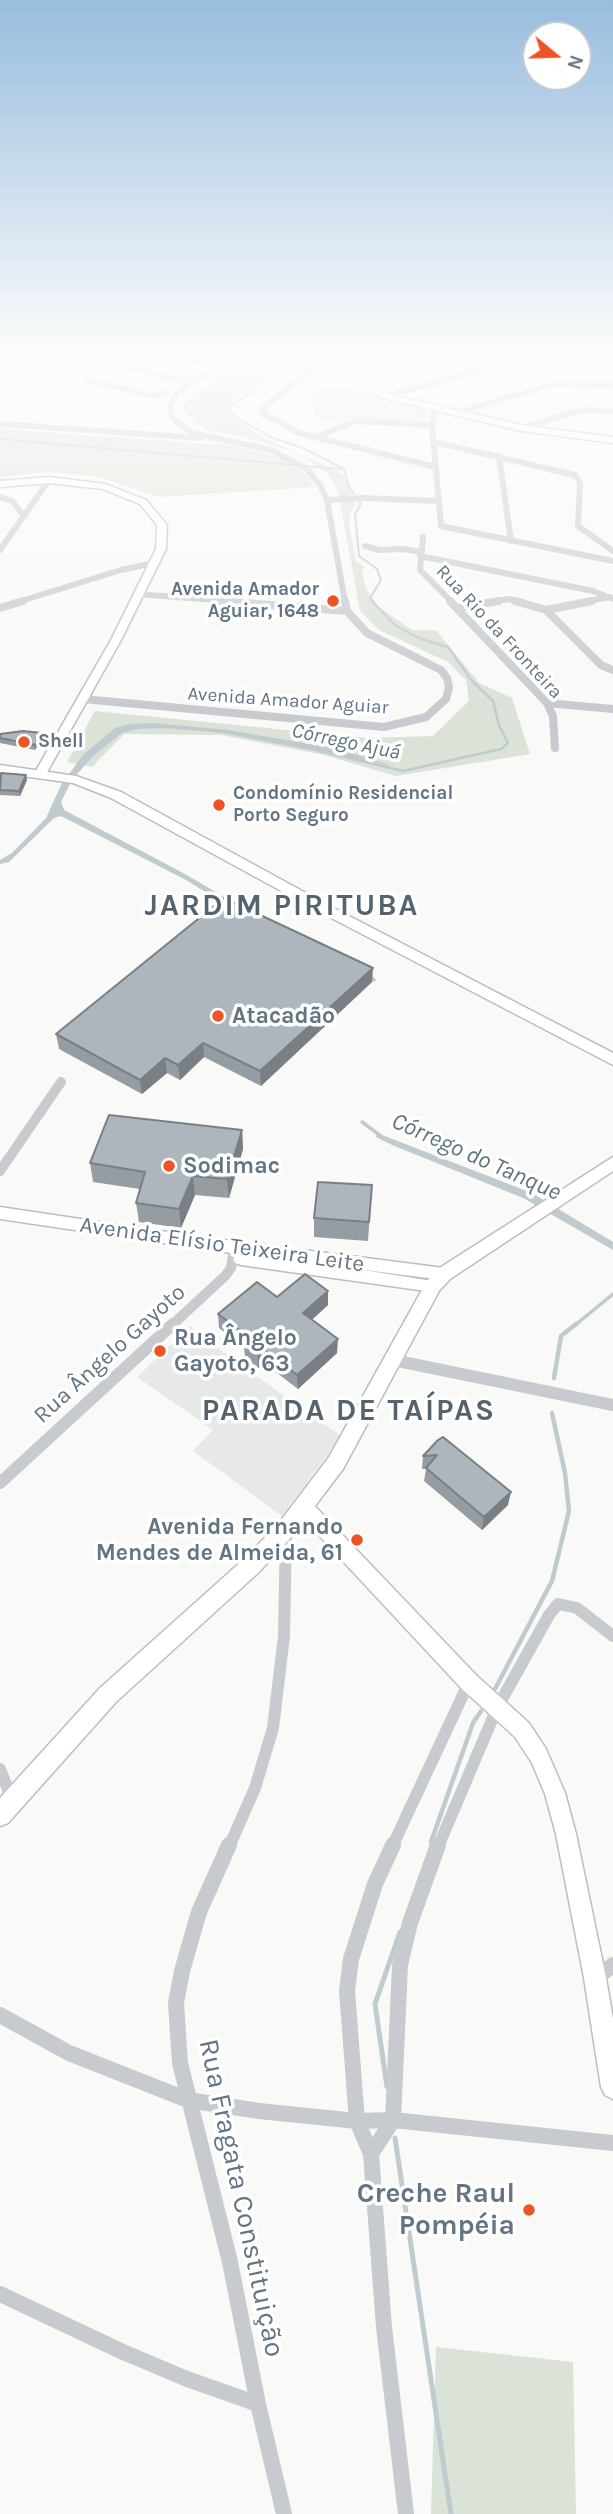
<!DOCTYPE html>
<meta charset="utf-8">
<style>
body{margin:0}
#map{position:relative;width:613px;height:2514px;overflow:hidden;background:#f9f9f7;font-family:Karla,sans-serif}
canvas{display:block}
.north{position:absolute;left:522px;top:21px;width:70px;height:70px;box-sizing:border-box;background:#fff;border:2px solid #c1c8ce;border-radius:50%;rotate:109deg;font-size:19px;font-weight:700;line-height:28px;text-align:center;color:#637584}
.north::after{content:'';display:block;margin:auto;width:24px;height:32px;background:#ed5323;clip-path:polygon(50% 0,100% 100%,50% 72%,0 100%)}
</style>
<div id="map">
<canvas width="613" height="2514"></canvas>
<div class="north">N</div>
</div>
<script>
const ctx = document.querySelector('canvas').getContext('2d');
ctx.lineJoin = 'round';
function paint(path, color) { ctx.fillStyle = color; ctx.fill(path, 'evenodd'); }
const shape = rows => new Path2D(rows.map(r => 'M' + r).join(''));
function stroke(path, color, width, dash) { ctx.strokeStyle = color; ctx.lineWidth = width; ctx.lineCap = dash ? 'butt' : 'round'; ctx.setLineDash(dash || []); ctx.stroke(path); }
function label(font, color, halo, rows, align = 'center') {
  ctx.font = font + ' Karla,sans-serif'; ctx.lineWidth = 7; ctx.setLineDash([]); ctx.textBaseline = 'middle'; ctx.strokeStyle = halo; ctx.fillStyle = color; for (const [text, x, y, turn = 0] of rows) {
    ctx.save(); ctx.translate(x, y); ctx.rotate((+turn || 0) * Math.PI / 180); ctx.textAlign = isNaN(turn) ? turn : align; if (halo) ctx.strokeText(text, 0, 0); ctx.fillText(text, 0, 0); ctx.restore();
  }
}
paint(shape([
 [305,384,366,388,381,398,426,408,428,417,419,421,352,418,335,424,316,419,314,400,302,392],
 [190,1326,238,1363,341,1436,282,1516,193,1451,213,1430,137,1377]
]), '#e7e8e8');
paint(shape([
 [252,354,287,354,274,367,266,382,232,400,225,410,257,434,344,475,355,505,350,513,349,525,356,561,364,567,362,571,365,585,373,603,412,630,436,630,479,683,512,698,530,754,396,776,324,755,222,735,124,734,92,767,67,762,95,711,367,738,433,736,469,701,466,680,448,662,379,630,360,611,339,496,335,485,327,473,299,454,242,436,208,431,188,417,184,405,188,399],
 [0,429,236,446,280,458,307,475,314,487,159,497,95,476,48,472,0,477],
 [436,2347,573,2362,576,2514,431,2514]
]), '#dbe2d8');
paint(shape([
 [152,723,228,730,339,749,392,766,222,733,165,728,136,729,122,733,93,756,72,780,61,802,64,810,185,874,248,911,366,968,377,981,369,982,230,907,186,880,61,816,54,818,9,862,0,864,0,860,12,853,46,818,61,785,83,755,115,728,130,724],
 [377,1133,532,1193,613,1242,613,1250,523,1198,392,1145,376,1137]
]), '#c0cbcf');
stroke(shape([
 [295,354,285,361,271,382,234,403,229,410,238,419,273,438,305,449,344,469,349,487,361,504,355,514,359,556,377,569,381,580,370,598,374,602],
 [0,439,294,465],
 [305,466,340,469]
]), '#c0cbcf', 2);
stroke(shape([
 [319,751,403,771,501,749,508,743,499,725,493,701,472,681,448,647,421,639,396,626,372,601]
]), '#c0cbcf', 2.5);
stroke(shape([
 [362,1122,381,1136],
 [574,1326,613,1294]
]), '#c0cbcf', 3.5);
stroke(shape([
 [554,1378,561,1336,576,1324],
 [495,1689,552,1581,569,1511,565,1473,552,1413],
 [431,1842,473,1723,481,1711]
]), '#c0cbcf', 4.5);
stroke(shape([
 [387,2087,375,2004,400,1932],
 [395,2138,451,2514]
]), '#c0cbcf', 5);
const secondary = shape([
 [390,354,398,354,375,384,389,394,521,425,613,437,613,443,521,431,383,398,369,390,367,384,390,354],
 [49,477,105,484,146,500,167,525,166,549,121,640,46,774,40,777,34,774,111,640,156,549,157,525,140,504,103,489,49,483,0,487,0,481,49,477],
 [0,1207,201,1237,444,1268,450,1270,452,1274,450,1278,444,1280,357,1269,439,1282,441,1286,439,1290,433,1292,241,1265,235,1263,233,1259,238,1254,0,1219,0,1207],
 [304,1499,310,1501,476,1675,529,1723,546,1749,565,1793,576,1834,606,1978,613,2019,613,2099,605,2095,601,2087,584,1978,556,1834,545,1794,532,1763,515,1737,462,1689,298,1513,295,1507,298,1501,304,1499]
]);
const primary = shape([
 [0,765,76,776,121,792,326,904,613,1053,613,1065,316,910,111,798,73,783,0,773,0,765],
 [613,1157,613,1171,450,1279,439,1291,343,1469,293,1535,258,1573,116,1702,8,1823,0,1826,0,1798,100,1688,244,1559,279,1523,329,1457,427,1281,438,1269,613,1157]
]);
stroke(secondary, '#b9bfc3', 3);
stroke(primary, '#babec2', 3);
stroke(shape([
 [155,354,197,363,223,363],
 [236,354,177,393,170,405,172,418,192,433,271,450,307,469,320,485,327,500,345,602],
 [348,354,322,363,265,406,262,413,299,433,435,467],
 [391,358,407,354],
 [115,365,181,380,191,376],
 [85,380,156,396,167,391],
 [386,396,532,356,613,363],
 [435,408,432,425,441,526,613,561],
 [456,413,553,384,613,386],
 [0,424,200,438],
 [521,428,582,410,613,411],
 [318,436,356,421,432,425],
 [434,442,575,475,580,483,578,526,613,551],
 [499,456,511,541],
 [0,497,12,501,24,516],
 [327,500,363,498,437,501],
 [423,537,420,570,452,602],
 [365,546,380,550,403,549,421,552],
 [0,550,49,480],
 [420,556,593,591,613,599],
 [137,594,241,602],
 [18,602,121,570,154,563],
 [489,602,508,599,523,602],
 [583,602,610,597]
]), '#c7cbcf', 6);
stroke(shape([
 [219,601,347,611],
 [450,601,547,703,553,716,555,748],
 [515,601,546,610,601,665,613,670],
 [0,608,23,601],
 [458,608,499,601],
 [546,610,592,601],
 [83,699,384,727,426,717,446,699,449,687,447,678,441,670,367,633,347,611,345,601],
 [547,703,613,709]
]), '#c7cbcf', 8);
stroke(shape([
 [0,1171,61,1082],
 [171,1326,225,1276,231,1268,234,1248]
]), '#c7cbcf', 10);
stroke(shape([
 [393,1360,613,1405],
 [0,1483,173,1324],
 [0,1769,12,1800],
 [229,1847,255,1788,273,1728,284,1636,286,1529],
 [392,1847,469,1682],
 [438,1847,497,1708,549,1615,558,1604,577,1608,613,1636]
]), '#c7cbcf', 12);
stroke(shape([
 [229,1845,199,1912,182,1971,176,2003,180,2063,230,2262,258,2404,284,2514],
 [393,1845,375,1884,351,1959,347,1991,357,2121,371,2154,384,2327,406,2514],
 [596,1978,613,1965],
 [0,2015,69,2053,188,2100,259,2111,357,2121,393,2120,613,2143],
 [371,2154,393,2120,400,1965,410,1923,438,1845],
 [0,2294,123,2352,187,2379,258,2404]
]), '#c7cbcf', 16);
paint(secondary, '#fff');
paint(primary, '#fff');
paint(shape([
 [42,733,42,737,35,750,0,743,0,734],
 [0,775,27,780,20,796,0,795],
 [372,982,261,1086,204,1057,180,1080,167,1073,142,1094,59,1049,56,1034],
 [242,1130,243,1149,229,1198,195,1195,181,1228,139,1222,136,1203,140,1189,93,1182,90,1163],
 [372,1185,368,1241,314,1237,314,1218],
 [328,1291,328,1305,312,1320,337,1353,298,1389,264,1363,258,1368,245,1357,244,1347,219,1328,218,1314,277,1297],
 [438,1440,508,1505,482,1530,424,1481,426,1469,422,1469,423,1456]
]), '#959da2');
paint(shape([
 [42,733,42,737,35,750,35,745],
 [26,775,27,780,20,796,19,791],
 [373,968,372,982,261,1086,260,1071],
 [203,1043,204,1057,180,1080,178,1065],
 [165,1058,167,1073,142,1094,140,1080],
 [242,1130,243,1149,229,1198,227,1179],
 [193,1176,195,1195,181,1228,179,1209],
 [328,1291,328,1305,303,1327,303,1313],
 [338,1339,337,1353,298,1389,297,1375],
 [263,1349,264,1363,258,1368,258,1354],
 [511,1492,508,1505,482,1530,484,1517]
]), '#797f84');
const building = shape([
 [23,731,42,733,35,745,0,738,0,734,23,731],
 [1,773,26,775,19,791,0,790,1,773],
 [224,898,373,968,260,1071,203,1043,178,1065,165,1058,140,1080,56,1034,224,898],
 [109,1115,242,1130,227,1179,193,1176,179,1209,136,1203,145,1172,90,1163,109,1115],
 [318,1182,372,1185,369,1222,314,1218,318,1182],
 [305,1274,328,1291,303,1313,338,1339,297,1375,263,1349,258,1354,244,1344,250,1338,218,1314,257,1282,277,1297,305,1274],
 [443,1437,511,1492,484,1517,426,1468,437,1455,423,1456,438,1440,443,1437]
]);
paint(building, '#adb6bc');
stroke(building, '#797f84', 2);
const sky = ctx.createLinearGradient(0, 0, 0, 706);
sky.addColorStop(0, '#98bdde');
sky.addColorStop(0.5, '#fcfcfb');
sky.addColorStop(1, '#fcfcfb00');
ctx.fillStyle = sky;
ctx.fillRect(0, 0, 613, 706);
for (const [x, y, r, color] of [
 [333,601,7,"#ed5323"],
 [24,742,7,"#ed5323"],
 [219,805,7,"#ed5323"],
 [218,1016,7,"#ed5323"],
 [169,1166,7,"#ed5323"],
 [160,1351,7,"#ed5323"],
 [357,1540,7,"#ed5323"],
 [529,2210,7,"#ed5323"]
]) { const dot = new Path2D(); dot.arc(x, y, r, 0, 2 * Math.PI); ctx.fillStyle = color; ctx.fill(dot); stroke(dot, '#fff', 2.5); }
label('bold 19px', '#637584', '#fff', [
 ["Avenida Amador",319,590,"right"],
 ["Aguiar, 1648",319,612,"right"],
 ["Shell",38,742],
 ["Condomínio Residencial",233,794],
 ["Porto Seguro",233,816]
], 'left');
label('19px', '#637584', '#fff', [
 ["Rua Rio da Fronteira",499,632,47],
 ["Avenida Amador Aguiar",288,701,4]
]);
label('italic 21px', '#5e757d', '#fff', [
 ["Córrego Ajuá",346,742,12]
]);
label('bold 23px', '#637584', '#fff', [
 ["Atacadão",232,1016],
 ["Sodimac",183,1166],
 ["Rua Ângelo",174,1338],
 ["Gayoto, 63",174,1364],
 ["Avenida Fernando",343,1527,"right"],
 ["Mendes de Almeida, 61",343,1553,"right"]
], 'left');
label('23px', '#637584', '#fff', [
 ["Avenida Elísio Teixeira Leite",222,1245,8],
 ["Rua Ângelo Gayoto",110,1354,-42]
]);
label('italic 24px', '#5e757d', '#fff', [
 ["Córrego do Tanque",476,1157,24]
]);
label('bold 28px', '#637584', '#fff', [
 ["Creche Raul",515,2194],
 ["Pompéia",515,2226]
], 'right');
label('28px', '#637584', '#fff', [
 ["Rua Fragata Constituição",241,2198,78]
]);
ctx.letterSpacing = '2px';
label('bold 30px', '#55636e', '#fff', [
 ["JARDIM PIRITUBA",282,906],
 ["PARADA DE TAÍPAS",349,1411]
]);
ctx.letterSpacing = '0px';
</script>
